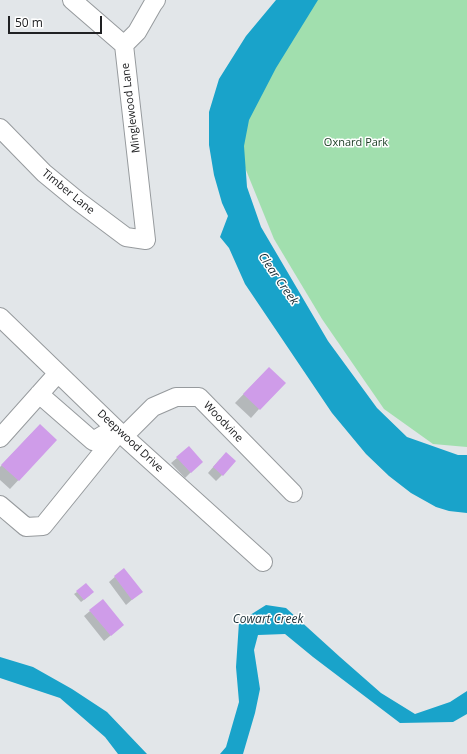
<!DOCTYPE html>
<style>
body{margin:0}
#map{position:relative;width:467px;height:754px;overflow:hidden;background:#e2e6e9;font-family:"Open Sans",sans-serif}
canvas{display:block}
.scale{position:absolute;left:8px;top:16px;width:94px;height:18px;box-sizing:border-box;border:2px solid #202123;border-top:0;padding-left:5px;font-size:12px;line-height:14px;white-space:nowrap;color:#202123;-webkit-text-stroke:3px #fff;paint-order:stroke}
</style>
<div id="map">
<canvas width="467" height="754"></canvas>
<div class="scale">50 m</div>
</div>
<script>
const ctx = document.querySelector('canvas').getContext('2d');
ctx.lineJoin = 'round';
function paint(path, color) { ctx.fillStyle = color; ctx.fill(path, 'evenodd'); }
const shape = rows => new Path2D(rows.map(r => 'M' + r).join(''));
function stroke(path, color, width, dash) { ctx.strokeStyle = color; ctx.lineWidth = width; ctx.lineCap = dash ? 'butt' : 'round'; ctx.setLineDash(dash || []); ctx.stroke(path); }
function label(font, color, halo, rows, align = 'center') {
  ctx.font = font + ' "Open Sans",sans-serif'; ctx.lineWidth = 3; ctx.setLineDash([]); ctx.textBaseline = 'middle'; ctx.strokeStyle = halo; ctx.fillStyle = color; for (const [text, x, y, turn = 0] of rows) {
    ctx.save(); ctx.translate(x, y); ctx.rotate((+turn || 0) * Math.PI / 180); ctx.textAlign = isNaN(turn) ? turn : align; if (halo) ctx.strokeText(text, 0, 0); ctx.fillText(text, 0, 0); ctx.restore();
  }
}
paint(shape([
 [316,0,467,0,467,447,433,444,384,409,322,319,274,239,237,148,256,91]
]), '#a1dfae');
paint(shape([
 [276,0,318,0,276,68,249,120,244,146,247,187,261,227,328,341,377,408,407,437,458,455,467,455,467,513,449,511,436,507,411,493,389,476,366,454,332,413,245,284,229,248,220,237,228,216,222,203,214,175,209,145,209,112,219,79,246,36],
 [266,605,286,608,340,657,381,693,415,714,450,702,467,691,467,714,453,722,400,723,313,657,285,634,258,635,254,650,260,689,255,713,243,754,220,754,226,747,239,702,236,667,239,622],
 [0,657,33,667,72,689,107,712,147,754,118,754,105,737,60,698,0,678]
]), '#19a3ca');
paint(shape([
 [260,377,259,409,251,418,235,403],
 [31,434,56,440,10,489,0,480,0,467],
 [177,458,196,467,185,478,171,463],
 [220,459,222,475,216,481,208,473],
 [124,569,135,597,126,605,109,582],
 [77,592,90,595,81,602,74,594],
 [90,611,123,625,104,641,84,616]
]), '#0003');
paint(shape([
 [269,367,286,383,260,410,243,394],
 [40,424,57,440,19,481,1,465],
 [189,446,203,462,191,473,176,457],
 [226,452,236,461,223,476,213,467],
 [124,568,143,592,132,600,114,576],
 [86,583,94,592,84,600,76,591],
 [103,599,124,625,111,636,89,610]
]), '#cf9ce9');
const minor = shape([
 [124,45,137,32,153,4,156,0],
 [0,128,44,173,78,201,126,237,146,240,124,45,72,0],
 [0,317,119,432,263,562],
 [39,394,93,441,103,435,111,441],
 [124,436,153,407,176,397,199,397,293,493],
 [0,438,58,373],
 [0,505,26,527,43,526,119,432]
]);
stroke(minor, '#969a9d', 20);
stroke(minor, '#fff', 18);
label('11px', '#202123', '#fff', [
 ["Minglewood Lane",131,108,-97],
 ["Timber Lane",68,192,39],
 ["Woodvine",223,422,46],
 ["Deepwood Drive",130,441,43]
]);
label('11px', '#193b22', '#fff', [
 ["Oxnard Park",356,143]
]);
label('italic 12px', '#1a2f37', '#fff', [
 ["Clear Creek",278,279,55],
 ["Cowart Creek",268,620]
]);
</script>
